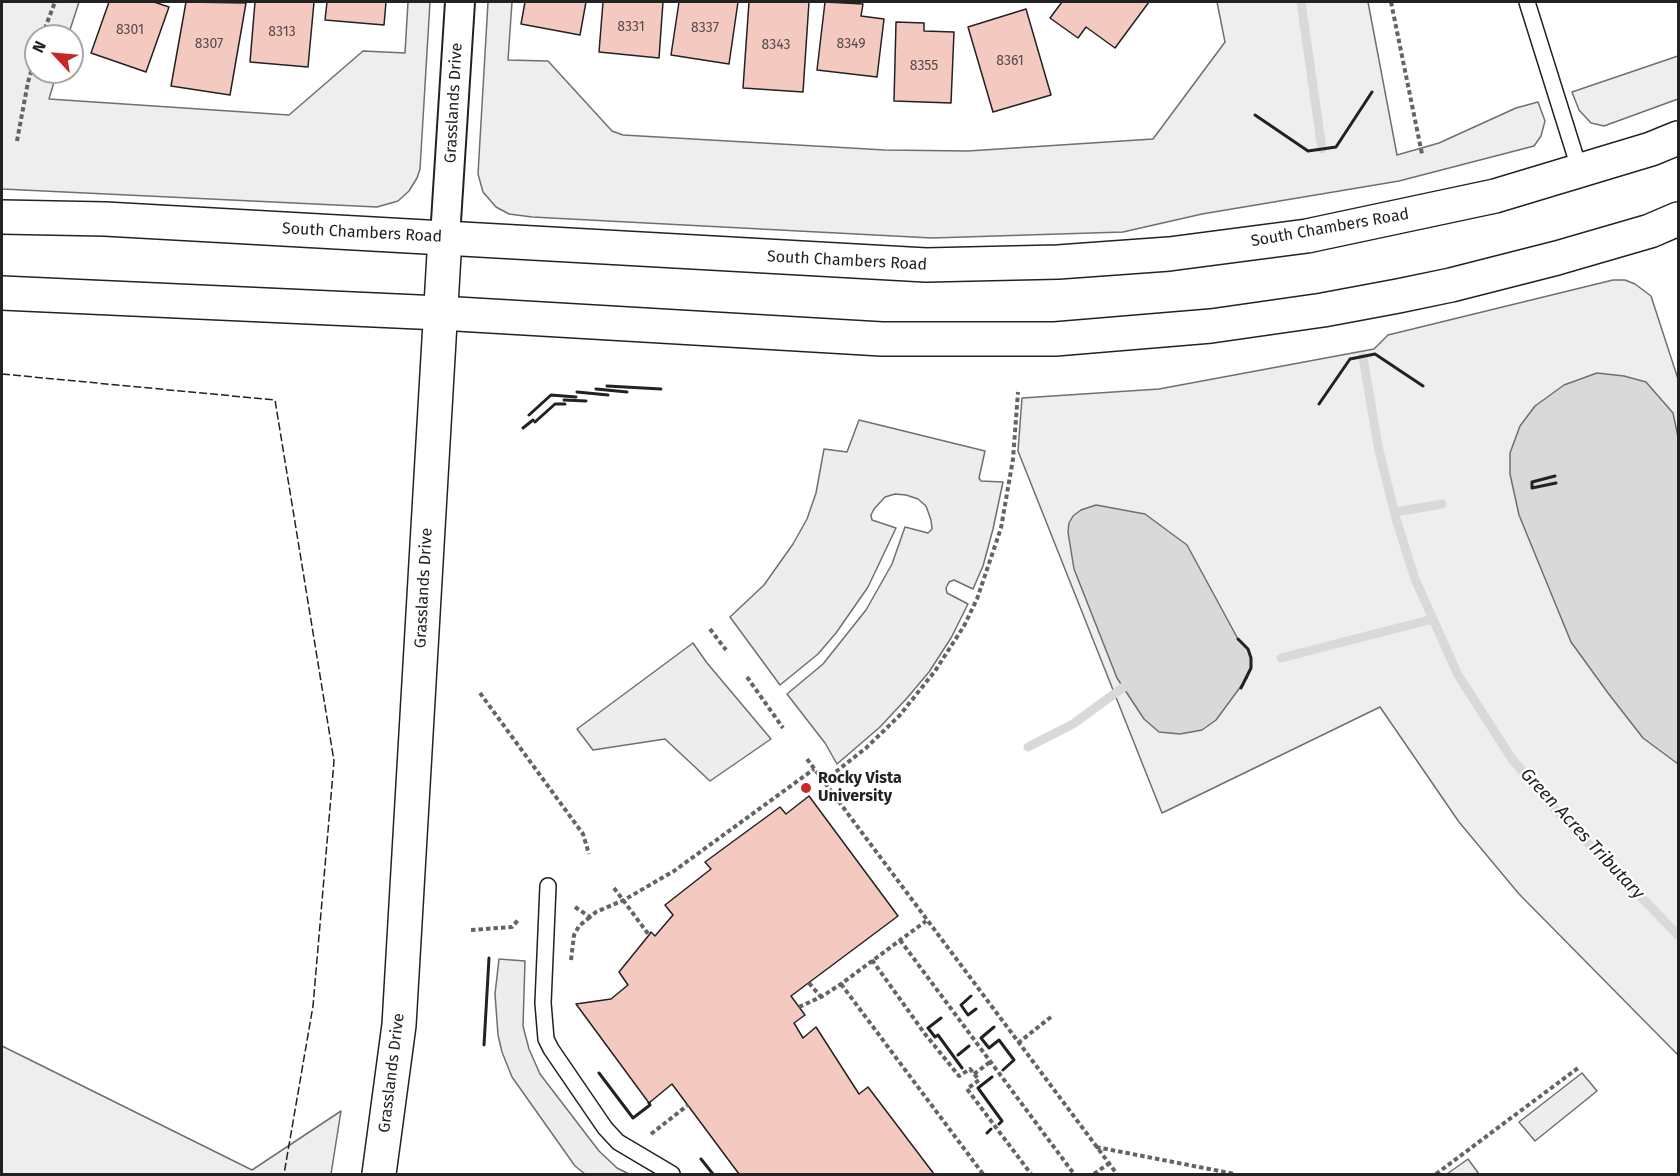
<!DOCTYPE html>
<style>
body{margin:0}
#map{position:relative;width:1680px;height:1176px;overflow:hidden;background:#fff;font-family:"Fira Sans",sans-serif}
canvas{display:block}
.frame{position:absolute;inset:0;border:3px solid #222;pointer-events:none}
.north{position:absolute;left:24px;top:24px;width:60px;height:60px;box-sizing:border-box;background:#fff;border:2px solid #a7a7a7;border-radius:50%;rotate:296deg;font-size:16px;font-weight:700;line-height:24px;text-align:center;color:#222}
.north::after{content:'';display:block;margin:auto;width:21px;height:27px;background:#c62828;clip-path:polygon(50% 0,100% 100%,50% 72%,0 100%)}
</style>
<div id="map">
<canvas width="1680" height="1176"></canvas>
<div class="frame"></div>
<div class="north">N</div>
</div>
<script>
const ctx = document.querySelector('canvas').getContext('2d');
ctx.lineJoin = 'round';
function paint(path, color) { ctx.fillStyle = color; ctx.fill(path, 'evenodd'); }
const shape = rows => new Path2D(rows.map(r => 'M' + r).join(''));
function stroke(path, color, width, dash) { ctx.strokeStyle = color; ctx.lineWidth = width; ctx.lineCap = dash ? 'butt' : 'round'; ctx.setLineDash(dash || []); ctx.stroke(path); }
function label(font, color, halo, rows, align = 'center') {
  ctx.font = font + ' "Fira Sans",sans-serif'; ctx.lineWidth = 4.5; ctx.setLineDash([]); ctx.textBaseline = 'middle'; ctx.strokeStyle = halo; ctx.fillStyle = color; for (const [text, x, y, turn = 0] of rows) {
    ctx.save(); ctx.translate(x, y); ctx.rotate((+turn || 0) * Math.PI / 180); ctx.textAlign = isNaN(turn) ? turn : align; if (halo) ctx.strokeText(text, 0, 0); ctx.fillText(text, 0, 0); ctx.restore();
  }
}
const green = shape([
 [2,2,79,2,68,36,36,36,36,72,57,72,49,99,289,115,363,51,405,53,408,2,430,2,420,169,417,178,409,191,398,201,377,207,2,189,2,2],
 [488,2,512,2,508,60,548,61,612,131,623,135,885,150,968,151,1153,139,1225,42,1217,2,1368,2,1397,155,1439,143,1516,108,1538,102,1545,121,1541,136,1534,146,1399,181,1202,214,1123,232,932,238,532,217,509,214,496,207,483,192,478,174,488,2],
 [1678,56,1678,99,1604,126,1591,123,1579,110,1572,92,1678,56],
 [1613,280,1625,280,1635,284,1651,296,1678,379,1678,1055,1519,894,1459,822,1380,707,1162,813,1018,451,1022,398,1159,389,1374,349,1388,335,1613,280],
 [2,1046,252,1170,341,1111,331,1174,2,1174,2,1046]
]);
paint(green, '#eee');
stroke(green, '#6f6f6f', 1.5);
const parking = shape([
 [859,420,985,451,979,478,981,481,1003,482,993,529,983,566,973,589,954,580,949,582,946,588,947,593,968,604,951,638,929,672,907,698,880,727,837,764,825,743,787,694,823,664,866,610,892,564,905,527,928,533,932,529,931,520,926,506,918,499,906,495,895,494,885,497,874,509,871,515,872,520,896,528,868,587,836,633,818,654,780,685,730,617,764,585,793,544,807,519,816,493,824,449,847,452,859,420],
 [693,643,707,663,771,739,710,781,665,739,593,750,577,729,693,643],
 [499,959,525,961,523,1026,529,1049,540,1074,599,1151,617,1168,629,1174,585,1174,575,1166,512,1077,502,1052,498,1035,495,994,499,959],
 [1582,1073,1597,1091,1535,1141,1519,1122,1582,1073],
 [1468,1159,1479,1174,1447,1174,1468,1159]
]);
paint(parking, '#ededed');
stroke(parking, '#6f6f6f', 1.5);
const water = shape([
 [1597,373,1624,376,1646,382,1673,413,1678,437,1678,764,1643,738,1608,693,1571,642,1519,515,1510,474,1510,453,1520,426,1535,406,1564,385,1597,373],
 [1096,505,1145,514,1187,545,1238,639,1248,649,1251,658,1251,668,1247,678,1216,720,1202,730,1180,734,1159,732,1144,719,1117,678,1074,569,1068,532,1069,523,1073,516,1081,510,1096,505]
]);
paint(water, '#d9d9d9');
stroke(water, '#6f6f6f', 1.5);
stroke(shape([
 [1301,2,1322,149],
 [1363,357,1378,446,1396,519,1415,579,1458,675,1512,759,1549,803,1678,935],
 [1396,512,1442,504],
 [1281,658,1433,619],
 [1028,747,1073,724,1132,681]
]), '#d9d9d9', 9);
const building = shape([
 [109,2,154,2,169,7,146,72,91,53,109,2],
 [186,2,246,3,230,95,171,86,186,2],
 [255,2,314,2,308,67,250,62,255,2],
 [327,2,386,2,384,25,325,20,327,2],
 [525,2,586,2,580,35,521,24,525,2],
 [603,2,663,2,659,58,599,52,603,2],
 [679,2,738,2,729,64,671,55,679,2],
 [749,2,809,2,803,92,743,88,749,2],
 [825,2,863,4,861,16,884,19,877,77,817,70,825,2],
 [1062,2,1149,2,1115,48,1086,27,1078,38,1050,18,1062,2],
 [1026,9,1051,95,993,112,968,27,1026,9],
 [896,22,924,23,924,31,954,32,951,103,894,101,896,22],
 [809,796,898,916,791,996,805,1015,794,1023,803,1038,816,1027,859,1094,868,1087,934,1174,739,1174,672,1084,649,1103,576,1004,611,999,628,985,619,972,649,935,651,932,655,936,673,915,665,905,711,869,705,862,780,807,786,814,809,796]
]);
paint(building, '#f3c9c0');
stroke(building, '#222', 1.5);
const service = shape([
 [1527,2,1580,171],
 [548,886,543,1003,546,1039,551,1049,605,1128,618,1142,672,1174]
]);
const minor = shape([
 [445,237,460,2]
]);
const tertiary = shape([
 [379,1174,399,1025,445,237]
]);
const secondary = shape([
 [2,217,105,219,926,265,1058,262,1169,254,1307,236,1495,196,1651,149,1678,138],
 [2,293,440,313,882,339,1055,339,1211,326,1323,310,1398,296,1451,285,1557,258,1650,231,1678,219]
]);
stroke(service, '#222', 18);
stroke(minor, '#222', 32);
stroke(tertiary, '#222', 36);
stroke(secondary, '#222', 36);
stroke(shape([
 [1391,2,1422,154],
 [42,36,55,2],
 [17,141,28,82,36,55],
 [710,629,726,650],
 [747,677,783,728],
 [480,693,575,823,583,834,589,854],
 [807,759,1117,1174],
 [824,781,866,748,900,715,935,671,964,626,977,599,1001,528,1013,459,1018,392],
 [614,888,649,935],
 [575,907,590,917,596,912,624,900,674,871,814,769],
 [471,930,512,927,519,919],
 [900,940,1074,1174],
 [571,960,574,935,579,926,590,917],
 [872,960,925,1034,959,1076,970,1069,979,1080,967,1089,1031,1174],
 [809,983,821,997],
 [841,984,983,1174],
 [799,1007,821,997,841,984,926,921],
 [1018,1043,1051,1017],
 [974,1074,990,1062],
 [651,1134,688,1105],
 [1096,1147,1235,1174],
 [1094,1174,1108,1164],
 [1436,1174,1578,1068]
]), '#646464', 4, [4.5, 3]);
stroke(service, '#fff', 15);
stroke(minor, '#fff', 28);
stroke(tertiary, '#fff', 33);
stroke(secondary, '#fff', 33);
stroke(shape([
 [2,374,275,400,334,761,313,1006,284,1174],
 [1319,404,1350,359,1375,354,1423,386]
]), '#222', 1.5, [8, 3]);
stroke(shape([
 [1255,115,1308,151,1336,147,1372,92],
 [607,386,661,389],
 [596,389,627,392],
 [577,392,608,395],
 [564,400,586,401],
 [1319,404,1350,359,1375,354,1423,386],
 [529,415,551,395,576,397],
 [535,422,555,404,565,404],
 [523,428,533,420],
 [1555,476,1532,482,1532,488,1556,483],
 [1238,639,1248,649,1251,658,1251,668,1241,688],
 [971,996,961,1005,968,1015,976,1009],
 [941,1018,928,1028,935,1037,938,1035,962,1068],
 [994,1027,981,1038,989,1048,999,1040,1014,1060,1003,1070],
 [484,1045,489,958],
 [958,1055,969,1046],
 [599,1073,633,1118,650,1105,649,1103],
 [992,1077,978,1088,1002,1121,999,1124],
 [987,1133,991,1129],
 [701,1159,713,1174]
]), '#222', 3);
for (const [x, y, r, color] of [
 [806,788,6,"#c62828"]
]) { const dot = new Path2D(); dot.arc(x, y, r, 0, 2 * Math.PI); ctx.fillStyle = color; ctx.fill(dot); stroke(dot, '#fff', 2); }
label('14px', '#564c4a', null, [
 ["8331",631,27],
 ["8337",705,28],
 ["8301",130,30],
 ["8313",282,32],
 ["8307",209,44],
 ["8349",851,44],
 ["8343",776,45],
 ["8361",1010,61],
 ["8355",924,66]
]);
label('16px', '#222', '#fff', [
 ["Grasslands Drive",454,103,-87],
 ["South Chambers Road",1330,228,-10],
 ["South Chambers Road",362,233,3],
 ["South Chambers Road",847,261,3],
 ["Grasslands Drive",424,588,-87],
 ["Grasslands Drive",392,1073,-83]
]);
label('bold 16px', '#222', '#fff', [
 ["Rocky Vista",818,779],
 ["University",818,797]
], 'left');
label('italic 18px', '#222', '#fff', [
 ["Green Acres Tributary",1582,834,47]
]);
</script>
